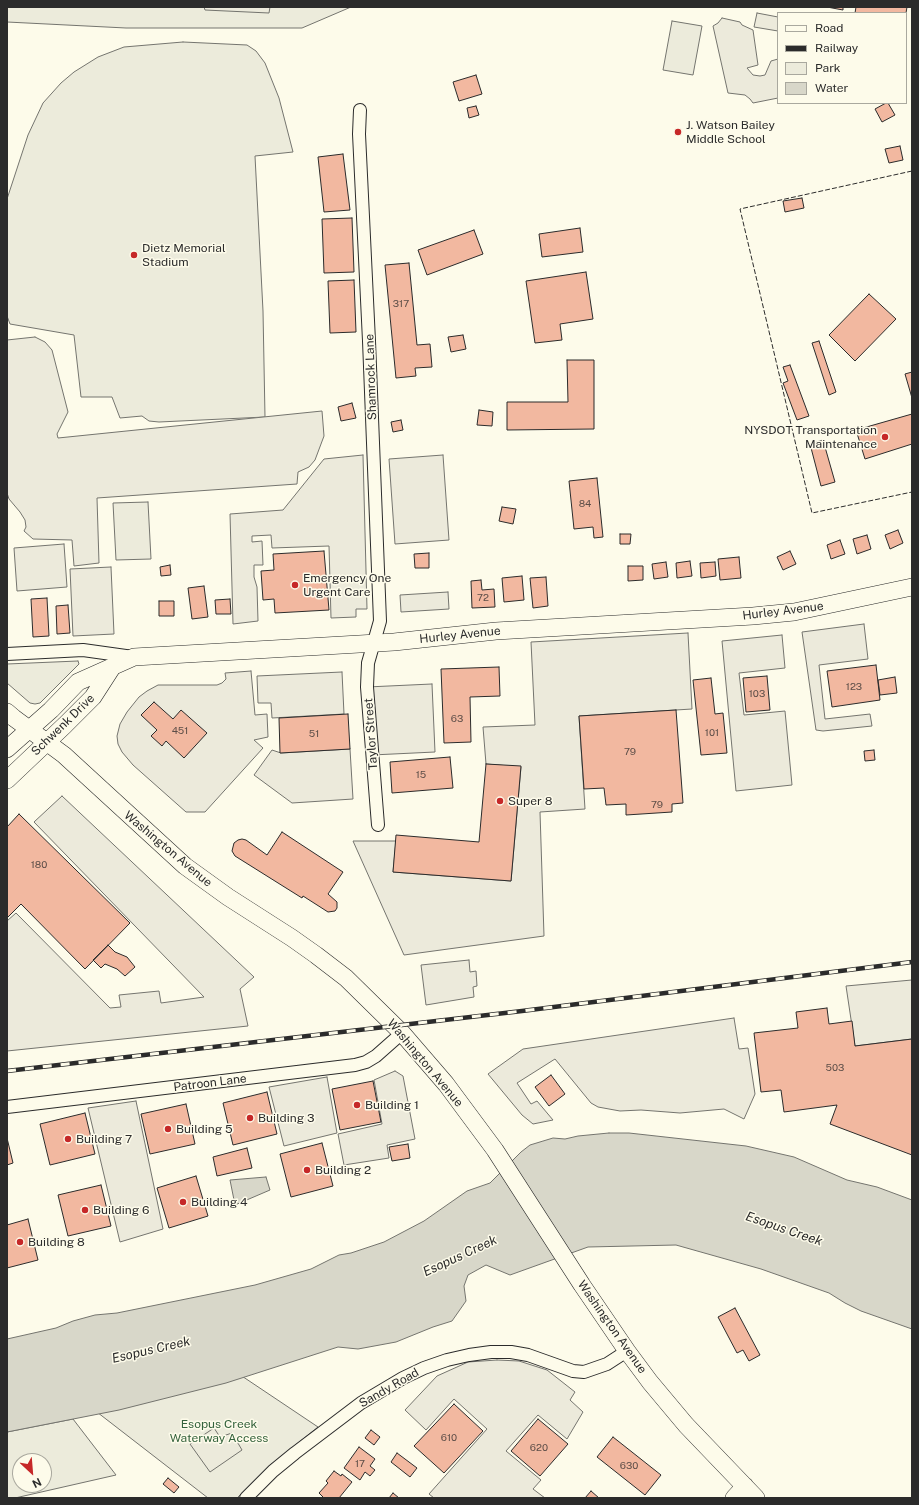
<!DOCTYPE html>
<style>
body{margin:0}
#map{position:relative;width:919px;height:1505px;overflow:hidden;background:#fdfbea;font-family:"Public Sans",sans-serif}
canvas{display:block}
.frame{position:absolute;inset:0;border:8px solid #2b2b2b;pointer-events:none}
.legend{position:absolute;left:777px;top:12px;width:130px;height:92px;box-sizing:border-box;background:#fdfbea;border:1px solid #a9a89e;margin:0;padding:5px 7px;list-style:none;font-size:12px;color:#2b2b2b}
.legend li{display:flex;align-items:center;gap:8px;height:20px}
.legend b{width:20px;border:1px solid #a9a89e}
.north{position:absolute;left:12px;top:1453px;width:40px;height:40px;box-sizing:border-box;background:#fdfbea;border:1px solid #a9a89e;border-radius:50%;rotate:154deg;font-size:11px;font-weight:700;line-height:16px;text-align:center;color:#2b2b2b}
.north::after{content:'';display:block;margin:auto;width:14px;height:18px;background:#c62828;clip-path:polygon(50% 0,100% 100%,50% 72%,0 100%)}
</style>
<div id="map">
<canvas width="919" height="1505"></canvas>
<div class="frame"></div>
<ul class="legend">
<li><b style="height:5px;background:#fdfbea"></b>Road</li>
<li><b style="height:5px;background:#2b2b2b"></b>Railway</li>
<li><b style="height:11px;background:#ecebdb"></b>Park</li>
<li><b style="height:11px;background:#d8d7c9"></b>Water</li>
</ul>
<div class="north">N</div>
</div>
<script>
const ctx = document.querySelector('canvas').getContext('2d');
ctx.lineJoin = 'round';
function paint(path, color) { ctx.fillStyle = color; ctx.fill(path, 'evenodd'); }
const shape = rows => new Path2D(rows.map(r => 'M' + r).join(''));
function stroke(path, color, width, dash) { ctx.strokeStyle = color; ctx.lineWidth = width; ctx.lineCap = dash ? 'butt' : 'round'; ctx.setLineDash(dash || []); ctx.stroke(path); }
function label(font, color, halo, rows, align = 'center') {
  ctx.font = font + ' "Public Sans",sans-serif'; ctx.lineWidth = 3; ctx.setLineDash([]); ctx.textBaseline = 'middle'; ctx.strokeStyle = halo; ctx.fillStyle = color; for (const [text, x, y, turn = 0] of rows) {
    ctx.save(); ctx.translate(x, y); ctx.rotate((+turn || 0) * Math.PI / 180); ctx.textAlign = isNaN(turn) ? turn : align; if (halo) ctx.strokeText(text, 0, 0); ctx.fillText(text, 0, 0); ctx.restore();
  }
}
const green = shape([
 [7,7,351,7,302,28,126,28,7,22,7,7],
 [672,21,702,26,693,75,663,70,672,21],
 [183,42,247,45,256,51,265,63,279,98,293,152,255,156,263,311,265,417,159,422,149,421,142,416,120,418,112,397,81,397,74,335,10,324,7,316,7,199,28,135,43,103,61,83,74,72,98,57,124,47,183,42],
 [148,502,151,559,116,560,113,503,148,502],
 [78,661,79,664,40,703,35,704,30,703,7,683,7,664,78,661],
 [200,1348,318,1427,268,1467,237,1498,208,1498,62,1385,200,1348],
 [73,1419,116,1475,15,1498,7,1498,7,1432,73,1419],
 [20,1461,44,1461,44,1485,20,1485,20,1461]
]);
paint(green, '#ecebdb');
stroke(green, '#74746e', 1);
const parking = shape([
 [204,7,270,7,269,13,205,10,204,7],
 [757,13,778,17,778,31,754,27,757,13],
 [722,18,740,22,742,25,753,30,758,65,747,68,753,75,760,76,765,75,771,61,778,59,778,98,753,103,750,99,745,95,728,93,713,26,718,23,722,18],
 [35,337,45,342,52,350,68,412,57,434,58,438,322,411,324,436,315,460,309,467,298,472,297,484,97,498,99,563,74,566,72,540,33,539,24,531,26,527,25,520,20,512,9,499,7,493,7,340,35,337],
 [363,455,367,609,356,609,356,617,331,618,329,546,272,548,271,535,252,536,252,542,262,541,263,565,254,565,254,577,257,587,258,621,233,624,230,514,283,510,324,459,363,455],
 [443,455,449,540,395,544,389,459,443,455],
 [64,544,67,587,17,591,14,548,64,544],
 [111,567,114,634,73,636,70,569,111,567],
 [448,592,449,609,401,612,400,595,448,592],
 [864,624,868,659,819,665,825,719,870,714,872,726,823,731,816,730,802,632,864,624],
 [688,633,692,709,579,716,585,809,540,812,544,936,404,955,353,841,396,841,393,872,511,881,521,767,486,764,483,727,535,725,531,642,688,633],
 [782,635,785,668,739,673,744,715,785,711,792,785,736,791,722,641,782,635],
 [251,671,255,715,267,714,268,737,254,740,263,748,205,812,186,812,133,765,122,752,118,744,117,736,120,724,127,712,139,697,147,691,158,685,217,685,222,683,226,679,225,673,251,671],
 [342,672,344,714,272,718,271,703,258,703,257,676,342,672],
 [432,684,435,752,372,755,367,687,432,684],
 [350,749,353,799,292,803,254,775,272,750,281,753,350,749],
 [62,796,254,977,240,989,248,1026,7,1051,7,921,16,913,110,1008,121,1007,119,995,159,991,161,1003,204,997,34,822,62,796],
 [469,960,470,972,476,971,477,986,473,987,474,997,426,1005,421,965,469,960],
 [912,980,912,1039,855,1046,846,986,912,980],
 [734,1018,739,1049,748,1048,755,1094,744,1119,724,1109,680,1113,641,1110,620,1111,598,1107,591,1103,555,1059,517,1083,531,1104,537,1101,553,1120,533,1124,522,1115,488,1074,523,1049,734,1018],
 [395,1071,403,1076,415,1139,387,1145,389,1158,344,1165,338,1134,382,1124,374,1080,395,1071],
 [327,1077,337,1133,284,1146,269,1087,327,1077],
 [136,1101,163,1229,120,1242,88,1108,136,1101],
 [497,1360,519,1361,547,1370,575,1392,570,1400,583,1412,567,1439,538,1415,506,1451,541,1480,533,1489,545,1498,434,1498,429,1494,487,1429,454,1399,426,1430,405,1410,437,1376,468,1362,497,1360],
 [214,1428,220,1437,232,1433,242,1450,210,1472,190,1444,214,1428]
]);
paint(parking, '#eceadb');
stroke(parking, '#74746e', 1);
const water = shape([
 [609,1133,629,1133,746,1146,794,1157,847,1180,877,1187,912,1200,912,1329,861,1311,845,1303,829,1293,761,1269,676,1245,588,1247,510,1275,486,1265,468,1275,464,1286,466,1301,452,1321,433,1327,396,1342,358,1349,338,1347,226,1383,119,1410,7,1432,7,1339,56,1328,73,1321,95,1315,117,1313,255,1285,311,1269,339,1255,351,1253,384,1242,424,1221,467,1191,490,1183,521,1152,530,1145,553,1138,565,1139,578,1136,609,1133],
 [266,1177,270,1190,235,1205,230,1180,266,1177]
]);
paint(water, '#d8d7c9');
stroke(water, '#74746e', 1);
const building = shape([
 [827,7,843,7,843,10,827,7],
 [856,7,907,7,906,13,855,13,856,7],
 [476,75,482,94,459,101,453,82,476,75],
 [886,103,888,103,895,115,882,122,875,109,886,103],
 [476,106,479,115,469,118,467,108,476,106],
 [900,146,903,160,889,163,885,149,900,146],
 [343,154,350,210,324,212,318,157,343,154],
 [802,198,804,208,785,212,783,201,802,198],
 [352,218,354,272,324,273,322,219,352,218],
 [580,228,583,252,542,257,539,234,580,228],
 [474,230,483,254,427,275,418,250,474,230],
 [409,263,417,345,430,344,432,367,415,368,416,376,396,378,385,265,409,263],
 [586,272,593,319,560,324,562,340,535,343,526,281,586,272],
 [354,280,356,332,330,333,328,281,354,280],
 [869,294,896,319,855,361,829,335,869,294],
 [463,335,466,349,451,352,448,337,463,335],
 [819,341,836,392,829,395,812,343,819,341],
 [567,360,594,360,594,429,507,430,507,402,568,402,567,360],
 [790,365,809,416,797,420,783,383,788,381,783,367,790,365],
 [912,372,912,398,905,374,912,372],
 [352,403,356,418,341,421,338,407,352,403],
 [479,410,493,412,492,426,477,425,479,410],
 [912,414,912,444,865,459,856,430,912,414],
 [401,420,403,430,393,432,391,422,401,420],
 [823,440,835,482,821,486,810,444,823,440],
 [597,478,603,537,594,538,593,527,574,529,569,481,597,478],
 [502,507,516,509,513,524,499,521,502,507],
 [898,530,903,543,890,549,885,535,898,530],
 [620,534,631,534,630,544,620,544,620,534],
 [867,535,871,549,857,554,853,539,867,535],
 [840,540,845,554,831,559,827,545,840,540],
 [324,551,329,610,275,613,274,599,263,600,261,571,274,570,273,554,324,551],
 [790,551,796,564,783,570,777,557,790,551],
 [429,553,429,568,415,568,414,554,429,553],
 [739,557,741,578,720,580,718,559,739,557],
 [690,561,692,576,677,578,676,563,690,561],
 [666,562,668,577,654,579,652,564,666,562],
 [715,562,716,576,701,578,700,563,715,562],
 [170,565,171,575,161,576,160,567,170,565],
 [628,566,643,566,643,580,628,581,628,566],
 [522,576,524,600,504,602,502,578,522,576],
 [546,577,548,606,533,608,530,578,546,577],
 [481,580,482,590,494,589,495,607,472,608,471,581,481,580],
 [204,586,208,617,192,619,188,588,204,586],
 [47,598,49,636,33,637,31,599,47,598],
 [230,599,231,614,216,614,215,600,230,599],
 [159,601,174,601,174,616,159,616,159,601],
 [68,605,70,633,57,634,56,606,68,605],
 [876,665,880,700,832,707,827,671,876,665],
 [499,667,500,696,470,697,471,742,444,743,441,669,499,667],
 [767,676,770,710,746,712,743,678,767,676],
 [895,677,897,693,880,695,878,680,895,677],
 [711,678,715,714,723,713,727,753,701,755,693,680,711,678],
 [154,702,173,719,181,710,207,733,184,758,166,741,162,746,151,736,157,730,141,715,154,702],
 [676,710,683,803,672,804,672,812,626,815,626,804,606,805,604,788,584,789,579,716,676,710],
 [348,714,350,749,280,753,279,718,348,714],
 [874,750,875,760,865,761,864,751,874,750],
 [450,757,453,788,392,793,390,762,450,757],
 [486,764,521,766,511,881,393,872,396,835,479,842,486,764],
 [19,814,130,923,85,969,21,904,7,918,7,827,19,814],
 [282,832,343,872,328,894,337,902,337,908,335,911,328,912,303,896,302,898,235,856,232,851,234,843,238,840,242,839,246,840,267,855,282,832],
 [108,945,115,952,127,957,135,967,125,976,117,969,105,964,101,968,93,960,108,945],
 [827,1008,829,1024,852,1021,855,1046,912,1039,912,1155,830,1124,837,1105,784,1112,781,1090,761,1092,754,1033,798,1028,796,1012,827,1008],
 [551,1075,565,1094,549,1106,535,1087,551,1075],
 [373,1081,381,1122,340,1130,332,1089,373,1081],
 [267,1092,277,1134,233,1145,223,1103,267,1092],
 [186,1104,195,1144,150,1154,141,1114,186,1104],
 [85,1113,95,1154,50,1165,40,1124,85,1113],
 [7,1138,13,1163,7,1165,7,1138],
 [322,1143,333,1186,291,1197,280,1154,322,1143],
 [408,1144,410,1158,392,1161,389,1147,408,1144],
 [247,1148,252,1168,217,1176,213,1157,247,1148],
 [196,1176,208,1216,169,1228,157,1188,196,1176],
 [101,1185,111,1226,68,1236,58,1195,101,1185],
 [28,1219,38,1260,7,1268,7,1225,28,1219],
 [735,1308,760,1355,749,1361,743,1350,737,1353,718,1317,735,1308],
 [454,1404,483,1431,444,1473,414,1446,454,1404],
 [538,1419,568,1444,540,1476,511,1451,538,1419],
 [371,1430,380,1437,374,1445,365,1438,371,1430],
 [613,1437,661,1475,645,1495,597,1457,613,1437],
 [359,1447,375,1459,370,1466,375,1470,370,1476,365,1472,360,1480,344,1468,359,1447],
 [397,1453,417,1468,410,1477,391,1462,397,1453],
 [334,1471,341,1476,342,1474,352,1482,339,1498,324,1498,319,1493,328,1483,326,1481,334,1471],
 [168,1478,179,1487,174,1493,163,1484,168,1478],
 [591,1491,599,1498,585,1498,591,1491],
 [393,1493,399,1498,389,1498,393,1493]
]);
paint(building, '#f2b8a0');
stroke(building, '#2b2b2b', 1);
const street = shape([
 [360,110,359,134,369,341,380,621,368,663,367,687,378,825],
 [7,654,83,650,133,657],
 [7,1107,355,1065,366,1062,376,1056,402,1033],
 [246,1498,273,1471,295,1453,361,1403,403,1378,424,1368,447,1360,469,1355,491,1352,511,1352,528,1355,573,1371,584,1372,607,1364,627,1351]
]);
const secondary = shape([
 [7,712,14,718,64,755,185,866,228,897,292,938,316,955,346,978,402,1033,446,1084,495,1150,582,1285,627,1351,650,1382,686,1425,756,1498],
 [7,749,51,710,78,682,134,657,394,642,496,631,753,616,794,612,912,587],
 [7,780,65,725,93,697,113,666],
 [734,1498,745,1486]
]);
stroke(street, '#2b2b2b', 14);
stroke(secondary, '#2b2b2b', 18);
stroke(street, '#fdfbea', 12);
stroke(secondary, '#fdfbea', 17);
const rail = shape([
 [7,1071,522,1011,912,962]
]);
stroke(rail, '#2b2b2b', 4.5);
stroke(rail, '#fdfbea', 3, [9]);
stroke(shape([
 [912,171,740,209,812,513,912,492]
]), '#2b2b2b', 1, [5, 2]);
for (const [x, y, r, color] of [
 [678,132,4,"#c62828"],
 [134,255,4,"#c62828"],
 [885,437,4,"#c62828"],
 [295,585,4,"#c62828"],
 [500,801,4,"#c62828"],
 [357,1105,4,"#c62828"],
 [250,1118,4,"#c62828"],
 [168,1129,4,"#c62828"],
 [68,1139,4,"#c62828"],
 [307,1170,4,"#c62828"],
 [183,1202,4,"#c62828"],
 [85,1210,4,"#c62828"],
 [20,1242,4,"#c62828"]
]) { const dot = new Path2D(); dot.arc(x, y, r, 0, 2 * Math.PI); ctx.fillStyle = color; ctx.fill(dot); stroke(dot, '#fdfbea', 1.5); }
label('10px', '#5d4e48', null, [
 ["317",401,304],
 ["84",585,504],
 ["72",483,598],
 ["123",854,687],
 ["103",757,694],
 ["63",457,719],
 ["451",180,731],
 ["101",712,733],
 ["51",314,734],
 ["79",630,752],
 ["15",421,775],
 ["79",657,805],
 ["180",39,865],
 ["503",835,1068],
 ["610",449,1438],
 ["620",539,1448],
 ["17",360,1464],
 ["630",629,1466]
]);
label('12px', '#2b2b2b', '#fdfbea', [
 ["J. Watson Bailey",686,125],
 ["Middle School",686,139],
 ["Dietz Memorial",142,248],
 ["Stadium",142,262],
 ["NYSDOT Transportation",877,430,"right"],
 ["Maintenance",877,444,"right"],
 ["Emergency One",303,578],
 ["Urgent Care",303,592],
 ["Super 8",508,801],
 ["Building 1",365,1105],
 ["Building 3",258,1118],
 ["Building 5",176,1129],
 ["Building 7",76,1139],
 ["Building 2",315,1170],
 ["Building 4",191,1202],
 ["Building 6",93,1210],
 ["Building 8",28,1242]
], 'left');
label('12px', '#2b2b2b', '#fdfbea', [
 ["Shamrock Lane",371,377,-92],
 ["Hurley Avenue",783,611,-7],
 ["Hurley Avenue",460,635,-6],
 ["Schwenk Drive",63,725,-44],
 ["Taylor Street",371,734,-94],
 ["Washington Avenue",168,849,40],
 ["Washington Avenue",425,1063,50],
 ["Patroon Lane",210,1083,-7],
 ["Washington Avenue",612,1327,55],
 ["Sandy Road",389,1388,-30]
]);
label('12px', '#34623c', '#fdfbea', [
 ["Esopus Creek",219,1424],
 ["Waterway Access",219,1438]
]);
label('italic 13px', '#2b2b2b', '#fdfbea', [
 ["Esopus Creek",784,1229,19],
 ["Esopus Creek",460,1256,-25],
 ["Esopus Creek",151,1350,-13]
]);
</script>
